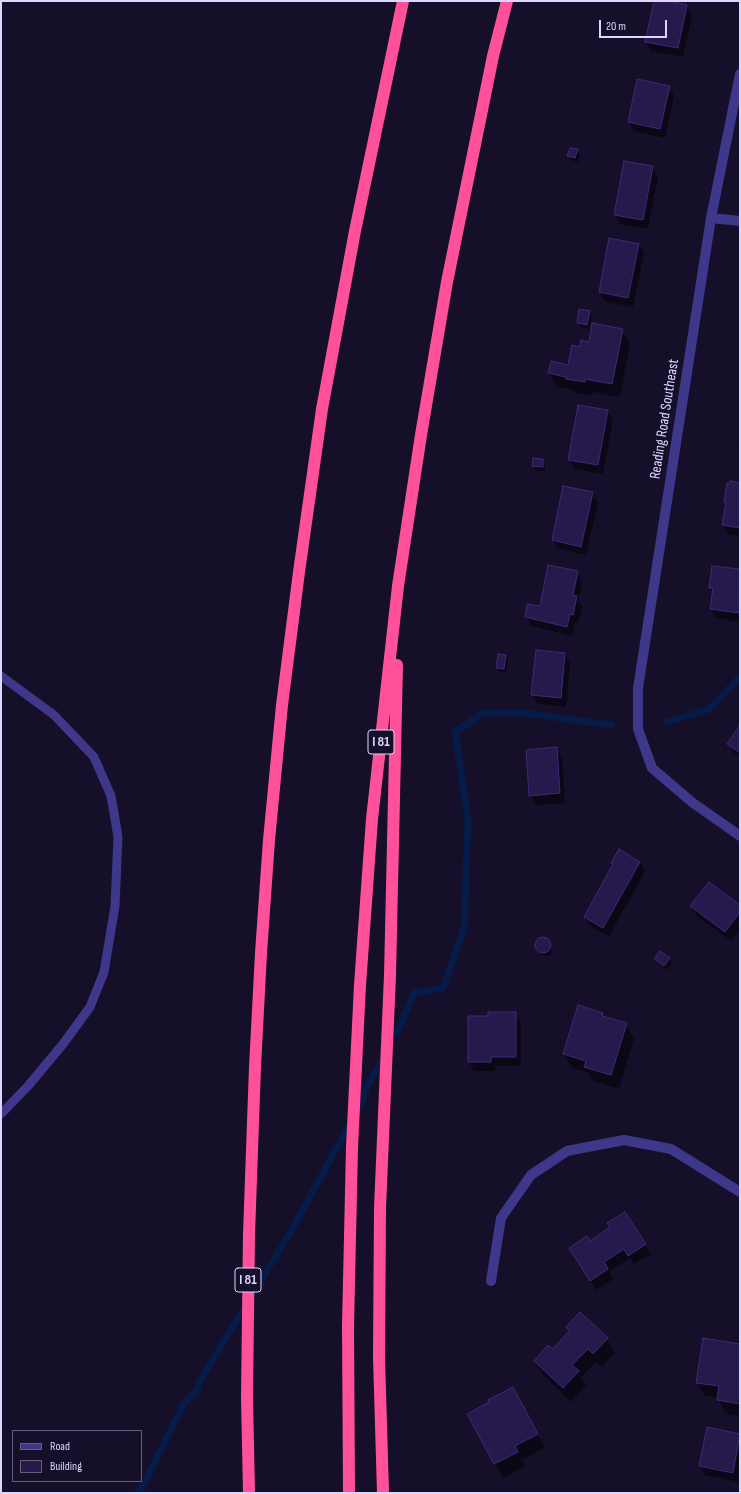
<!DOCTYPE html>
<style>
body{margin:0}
#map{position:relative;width:741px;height:1494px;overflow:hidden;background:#150f29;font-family:"Sofia Sans Condensed",sans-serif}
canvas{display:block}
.frame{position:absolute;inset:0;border:2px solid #ddd6ff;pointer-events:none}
.legend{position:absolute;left:12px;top:1430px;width:130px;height:52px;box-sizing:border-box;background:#150f29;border:1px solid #655f7f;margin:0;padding:5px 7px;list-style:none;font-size:12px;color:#ddd6ff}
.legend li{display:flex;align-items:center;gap:8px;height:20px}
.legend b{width:20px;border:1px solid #655f7f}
.scale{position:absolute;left:599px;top:20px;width:68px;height:18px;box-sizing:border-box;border:2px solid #ddd6ff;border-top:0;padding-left:5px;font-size:12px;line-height:14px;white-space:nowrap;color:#ddd6ff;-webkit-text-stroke:3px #150f29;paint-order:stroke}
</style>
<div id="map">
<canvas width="741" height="1494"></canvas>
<div class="frame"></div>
<ul class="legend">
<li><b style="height:5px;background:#3f378a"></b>Road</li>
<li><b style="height:11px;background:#26194b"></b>Building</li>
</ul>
<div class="scale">20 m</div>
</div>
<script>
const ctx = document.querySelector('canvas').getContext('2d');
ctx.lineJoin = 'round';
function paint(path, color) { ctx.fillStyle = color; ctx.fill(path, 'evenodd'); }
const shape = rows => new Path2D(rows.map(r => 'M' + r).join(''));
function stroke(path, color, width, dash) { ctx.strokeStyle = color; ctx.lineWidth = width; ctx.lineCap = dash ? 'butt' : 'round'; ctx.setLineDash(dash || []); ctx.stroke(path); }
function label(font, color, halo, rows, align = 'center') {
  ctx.font = font + ' "Sofia Sans Condensed",sans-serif'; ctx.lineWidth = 3; ctx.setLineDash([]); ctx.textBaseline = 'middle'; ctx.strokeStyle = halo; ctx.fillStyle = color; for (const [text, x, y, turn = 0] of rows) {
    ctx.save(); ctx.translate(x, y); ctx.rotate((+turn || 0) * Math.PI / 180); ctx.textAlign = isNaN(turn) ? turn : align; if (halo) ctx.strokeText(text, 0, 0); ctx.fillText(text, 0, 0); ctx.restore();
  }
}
paint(shape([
 [655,1,666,1,686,5,692,15,683,57,651,51,646,41],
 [669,87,674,96,665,138,634,131,629,122],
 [577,150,580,155,578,162,571,160,568,156],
 [624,162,653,167,658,177,648,229,620,224,615,215],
 [610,239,639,244,644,254,633,307,605,302,600,292],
 [589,312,592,317,589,329,580,327,578,323],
 [622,330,630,344,620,397,593,392,592,396,575,393,573,390,557,387,549,373,569,366,581,348,590,343],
 [607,411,613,420,603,474,575,469,569,459],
 [740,432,740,449,738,445],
 [543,460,545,464,545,471,535,470,533,466],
 [740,484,740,536,728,534,723,525,727,504,725,501],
 [592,493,598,503,586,555,558,549,553,540],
 [713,567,740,570,740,622,716,618,711,609,713,594,710,587],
 [577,572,582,581,578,600,582,606,578,623,575,623,572,636,531,626,526,616,540,607],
 [537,651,565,654,570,663,566,707,538,704,532,695],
 [505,656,508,660,506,673,499,672,497,668],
 [740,726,740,757,734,753,728,744],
 [557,748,562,758,565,803,536,805,530,795],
 [640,862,645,872,609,936,590,926,585,917,614,865],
 [691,906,740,907,740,928,731,941,697,916],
 [542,938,546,939,552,947,551,954,548,956,541,955,536,946,537,942],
 [655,959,669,959,672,963,667,970,657,963],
 [515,1013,521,1022,521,1066,495,1066,495,1071,474,1071,469,1062,489,1017],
 [602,1014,604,1017,626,1024,634,1038,619,1089,593,1081,589,1073,572,1068,564,1054],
 [625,1213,651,1254,634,1264,630,1258,609,1272,613,1279,596,1290,576,1257,611,1228],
 [607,1339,615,1353,602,1367,596,1362,581,1378,586,1386,571,1402,543,1375,535,1361,553,1350],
 [740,1345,740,1416,726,1414,718,1398,705,1396,697,1382],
 [520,1402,545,1448,522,1460,525,1466,503,1478,469,1414],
 [708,1428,740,1435,740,1471,738,1482,705,1475,700,1465]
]), '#0007');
stroke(shape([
 [667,722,709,709,740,677],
 [389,1041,390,1036,397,1032,414,993,443,988,464,927,468,820,455,732,483,713,524,713,611,725],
 [356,1113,363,1099,368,1084,385,1056],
 [137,1493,143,1486,184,1403,197,1390,199,1382,290,1233,351,1122]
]), '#071b49', 7);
const building = shape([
 [654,1,670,1,687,5,678,48,645,42,654,1],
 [637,79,670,86,660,129,628,122,637,79],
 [570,148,578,149,575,158,567,156,570,148],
 [624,161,653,166,643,220,614,215,624,161],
 [609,238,639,244,628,298,599,292,609,238],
 [579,309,590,311,587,325,577,323,579,309],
 [592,323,623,329,612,384,585,379,585,382,566,379,566,377,548,373,551,361,568,365,572,345,580,347,581,340,589,342,592,323],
 [578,405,608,410,598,465,568,460,578,405],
 [533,458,543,459,543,467,532,466,533,458],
 [730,481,740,483,740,528,722,525,726,502,724,502,727,483,729,484,730,481],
 [563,486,593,492,581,547,552,540,563,486],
 [548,565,578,571,573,595,577,596,573,615,570,614,567,627,525,617,527,604,540,606,548,565],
 [712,566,740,569,739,613,710,609,713,588,709,588,712,566],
 [536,650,565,653,561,698,531,695,536,650],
 [498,654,506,655,504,669,496,668,498,654],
 [740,725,740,753,727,744,740,725],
 [557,747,560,793,529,796,526,750,557,747],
 [619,849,640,862,603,928,584,917,613,864,611,863,619,849],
 [709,882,740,905,740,912,725,932,690,906,709,882],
 '535 945a8 8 0 1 1 16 0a8 8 0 1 1-16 0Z',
 [660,951,670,958,664,966,654,959,660,951],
 [578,1005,603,1013,602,1016,627,1023,611,1075,584,1067,586,1061,563,1054,578,1005],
 [488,1012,516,1012,516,1057,491,1057,491,1062,468,1062,468,1016,488,1016,488,1012],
 [625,1212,646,1244,628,1256,624,1249,604,1262,608,1269,590,1281,569,1248,587,1236,590,1241,610,1227,607,1223,625,1212],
 [580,1312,608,1338,593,1354,588,1349,572,1365,579,1371,563,1388,534,1361,548,1345,553,1349,569,1331,566,1327,580,1312],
 [703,1338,740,1344,740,1404,717,1400,719,1386,696,1383,703,1338],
 [513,1387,538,1434,515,1446,518,1452,494,1464,467,1414,489,1402,488,1400,513,1387],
 [707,1427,740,1434,733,1473,699,1466,707,1427]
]);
paint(building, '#26194b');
stroke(building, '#3e2a78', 1);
stroke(shape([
 [1,676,54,715,94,757,111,796,118,837,115,906,104,972,90,1007,63,1044,28,1086,1,1114]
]), '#3f378a', 9);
stroke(shape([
 [740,74,711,218,638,688,638,729,652,768,693,803,740,836],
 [711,218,740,221],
 [491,1281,501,1218,531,1175,567,1151,624,1140,671,1149,740,1192]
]), '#3f378a', 10);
stroke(shape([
 [249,1493,247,1397,249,1234,255,1067,261,953,269,840,282,705,299,572,322,409,355,231,403,1],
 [349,1493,348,1326,352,1147,360,985,372,819,398,586,421,435,447,282,493,56,507,1],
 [383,1493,379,1357,380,1208,390,975,397,665]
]), '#ff519a', 12);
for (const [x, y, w] of [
 [381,742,26],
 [248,1280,26]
]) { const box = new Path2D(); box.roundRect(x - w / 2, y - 12, w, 24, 3); ctx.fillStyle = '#150f29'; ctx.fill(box); stroke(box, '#ddd6ff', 1); }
label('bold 14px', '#ddd6ff', null, [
 ["I 81",381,742],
 ["I 81",248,1280]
]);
label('15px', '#ddd6ff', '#150f29', [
 ["Reading Road Southeast",665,419,-81]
]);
</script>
